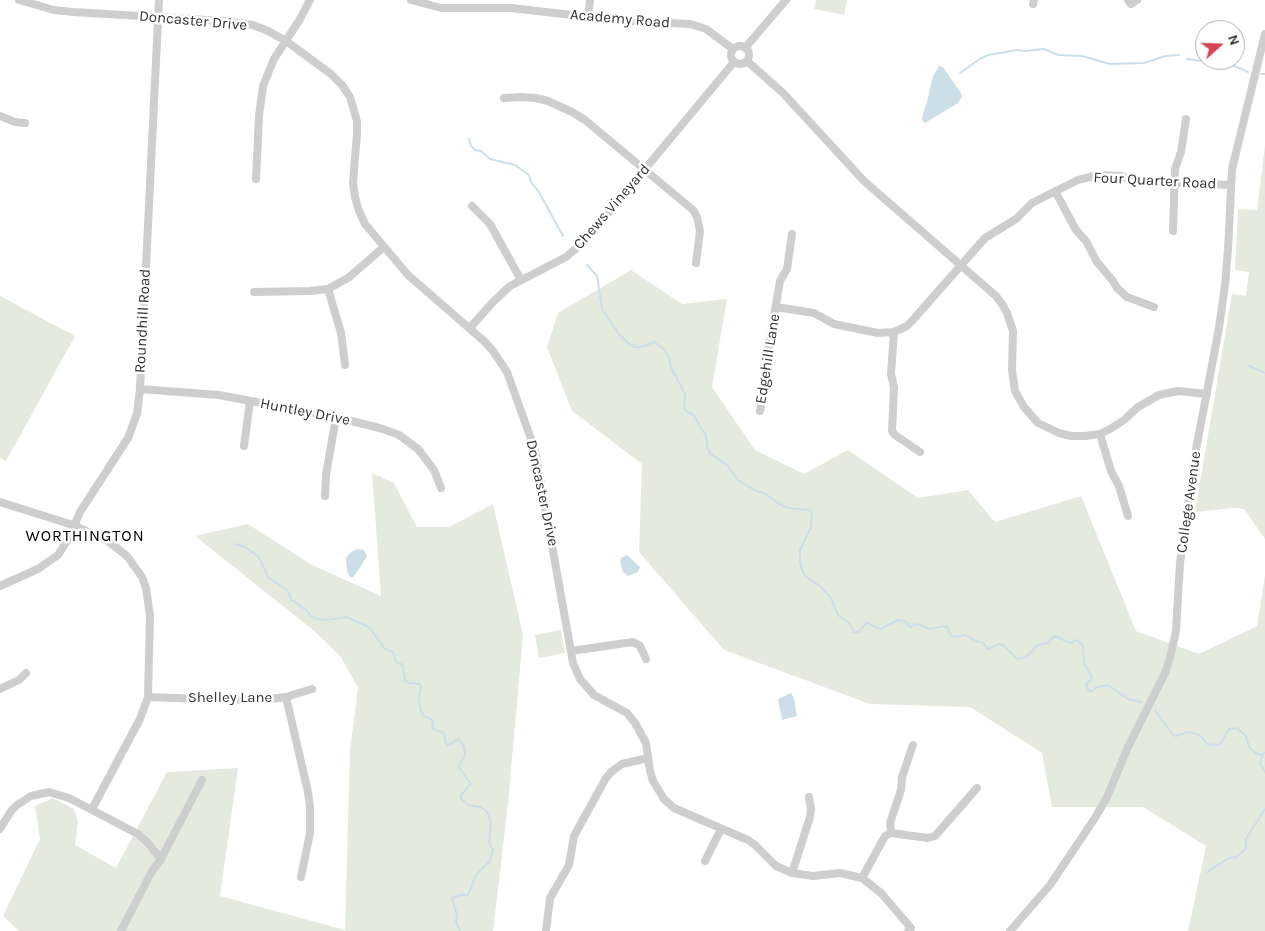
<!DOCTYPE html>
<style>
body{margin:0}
#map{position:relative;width:1265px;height:931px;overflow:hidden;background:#fff;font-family:Karla,sans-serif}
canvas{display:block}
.north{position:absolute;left:1195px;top:20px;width:50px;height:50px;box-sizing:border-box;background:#fff;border:1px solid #adadad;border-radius:50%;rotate:70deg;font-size:14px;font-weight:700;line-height:20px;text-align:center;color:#313131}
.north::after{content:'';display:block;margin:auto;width:18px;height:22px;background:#d74558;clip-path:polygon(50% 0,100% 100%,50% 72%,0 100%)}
</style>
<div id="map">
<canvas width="1265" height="931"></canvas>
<div class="north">N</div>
</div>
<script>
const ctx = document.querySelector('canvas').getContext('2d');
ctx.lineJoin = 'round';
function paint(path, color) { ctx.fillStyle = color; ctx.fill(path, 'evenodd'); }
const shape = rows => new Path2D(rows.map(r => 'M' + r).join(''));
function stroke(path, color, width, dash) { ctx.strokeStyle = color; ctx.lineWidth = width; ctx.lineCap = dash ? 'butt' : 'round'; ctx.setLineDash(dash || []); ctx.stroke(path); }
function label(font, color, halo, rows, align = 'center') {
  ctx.font = font + ' Karla,sans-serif'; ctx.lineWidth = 5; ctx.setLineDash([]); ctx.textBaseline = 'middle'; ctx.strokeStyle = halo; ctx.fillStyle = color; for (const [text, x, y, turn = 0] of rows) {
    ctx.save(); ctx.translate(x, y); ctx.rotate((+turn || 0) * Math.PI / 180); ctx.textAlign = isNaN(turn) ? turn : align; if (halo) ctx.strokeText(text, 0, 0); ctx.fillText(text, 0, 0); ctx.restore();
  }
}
paint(shape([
 [816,0,847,0,844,15,814,9],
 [1265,145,1265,539,1244,509,1234,508,1195,512,1232,294,1246,296,1249,272,1235,270,1238,209,1257,210],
 [631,270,682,304,727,299,712,387,755,450,804,474,848,450,918,498,968,490,995,522,1081,496,1136,631,1199,654,1257,626,1265,575,1265,931,1188,931,1206,846,1143,807,1052,807,1042,753,970,707,870,704,724,650,639,552,642,464,572,411,547,347,558,313],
 [0,296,75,336,6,461,0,458],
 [372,473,394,483,417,527,449,527,493,504,523,635,508,804,493,931,19,931,3,916,40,839,35,806,53,798,74,809,78,821,75,845,116,868,167,772,238,768,220,896,345,930,350,750,358,688,341,657,313,630,195,536,248,524,312,565,381,596],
 [561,630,565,653,539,658,535,635]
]), '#e5eade');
paint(shape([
 [939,66,943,67,947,73,961,93,962,97,958,103,925,123,922,120,923,113,927,102,933,76],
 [357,549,364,550,367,556,360,568,352,578,349,576,347,571,346,558,351,552],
 [627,555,640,567,638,572,628,576,623,572,620,563,621,558],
 [791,693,794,698,797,716,782,720,778,699]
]), '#ccdfe8');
stroke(shape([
 [1187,59,1232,65,1248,72],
 [960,73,980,59,988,55,1017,50,1026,51,1044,49,1058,55,1082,56,1110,64,1144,63,1165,56,1179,55],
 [1261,74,1265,74],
 [469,139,471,146,475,150,481,151,490,159,515,165,529,175,531,182,539,192,563,236],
 [587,265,597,276,602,309,619,334,629,344,635,347,641,347,654,342,664,349,669,357,671,367,685,394,684,408,686,411,694,415,697,421,706,436,708,449,711,454,728,466,738,480,756,491,764,493,781,505,788,508,810,510,812,514,811,527,800,550,800,561,802,570,806,577,820,586,831,598,838,615,849,623,854,632,859,632,866,623,868,623,877,628,881,629,898,620,906,622,910,627,917,624,929,629,947,626,950,634,954,637,965,635,978,642,982,642,988,649,999,644,1003,645,1017,659,1026,657,1038,645,1048,643,1053,637,1055,636,1070,643,1078,640,1083,646,1084,664,1092,678,1086,685,1089,691,1092,691,1098,687,1108,685,1128,699,1142,702],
 [1249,366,1265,373],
 [236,544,245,547,258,556,269,578,287,590,292,600,306,610,311,616,317,619,327,620,347,617,369,627,385,649,393,652,396,662,403,665,405,681,409,683,419,684,421,686,419,696,420,708,423,715,432,720,433,729,444,733,446,743,448,745,459,739,464,746,465,754,459,766,460,769,471,784,461,795,461,799,468,805,481,807,487,812,491,822,489,842,493,850,490,861,476,875,468,895,460,895,452,898,457,915,456,922,460,931],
 [1155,710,1173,735,1176,736,1188,732,1197,734,1202,737,1207,744,1217,745,1221,743,1229,729,1237,728,1246,736,1249,747,1253,751,1259,755,1265,753],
 [1263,755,1260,764,1265,772],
 [1207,872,1229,858,1236,857,1246,849,1246,839,1265,809]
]), '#ccdfe8', 2);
stroke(shape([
 [19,0,54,10,73,12,223,21,253,25,268,31,286,41,331,74,342,85,350,97,357,121,357,134,353,182,355,197,359,211,365,224,408,275,485,342,493,351,507,372,535,450,573,663,580,679,594,695,627,713,635,723,646,743,650,771,653,781,664,799,674,808,748,840,755,845,776,866,792,873,813,876,840,873,862,878,881,893,911,928,908,931],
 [411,0,441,8,511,8,625,21,690,24,706,29,733,49],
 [1128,0,1131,4,1137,0],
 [1033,4,1034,0],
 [588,17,590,0],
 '731 55a9 9 0 1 1 18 0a9 9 0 1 1-18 0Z',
 [745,48,786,0],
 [747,61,783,93,864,181,996,296,1002,304,1007,313,1013,331,1012,370,1015,391,1024,407,1038,423,1059,433,1071,436,1085,436,1100,434,1110,429,1124,420,1138,407,1159,395,1178,391,1207,394],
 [504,98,521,97,536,98,548,101,572,112,585,120,693,210,697,217,700,231,696,263],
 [0,116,15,122,25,123],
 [256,179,259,116,263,86,274,59,300,19,310,0],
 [1055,191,1076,230,1086,241,1097,262,1113,281,1117,288,1127,297,1154,307],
 [472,206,490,224,521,280],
 [1173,231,1175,169,1181,152,1186,119],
 [328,289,341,333,345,365],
 [254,292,310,291,328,289,348,278,384,247],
 [776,307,814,313,834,324,878,333,894,332,907,326,912,321,985,238,1016,219,1032,203,1078,180,1098,175,1121,176,1136,181,1231,185],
 [470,328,492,303,510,286,566,257,586,240,734,62],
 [894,332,891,374,894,387,892,431,895,435,920,452],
 [140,389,219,395,336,417,383,429,399,435,418,449,434,470,441,488],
 [760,411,769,368,768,351,780,281,787,269,792,234],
 [1100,434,1111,471,1119,486,1128,516],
 [244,446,250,401],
 [325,496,326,475,336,417],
 [0,502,73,525,108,541,127,556,142,577,146,588,150,616,148,697,140,719,92,809],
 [0,586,38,569,58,555,69,538,80,512,128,438,137,414,140,389,159,0],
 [571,651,633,642,640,646,646,659],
 [0,689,19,680,26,673],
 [148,697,225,700,270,699,286,697,312,689],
 [286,697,308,792,310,807,310,833,301,877],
 [0,829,11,811,17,805,31,796,49,792,69,798,138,834,147,842,161,859],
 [891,833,890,823,901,790,902,777,913,745],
 [705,861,721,829],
 [792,873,810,817,811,809,809,797],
 [862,878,885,836,891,833,928,838,935,836,977,788],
 [121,931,152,871,161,859,202,780],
 [546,931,550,898,569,865,574,836,606,778,611,772,622,764,648,758],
 [1010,931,1050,885,1095,818,1107,797,1128,747,1165,673,1170,658,1176,631,1180,563,1195,455,1219,328,1225,285,1228,250,1232,169,1265,34]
]), '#cecece', 8);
label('15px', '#313131', '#fff', [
 ["Academy Road",620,19,5],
 ["Doncaster Drive",193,21,5],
 ["Four Quarter Road",1155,181,3],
 ["Chews Vineyard",612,207,-49],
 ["Roundhill Road",143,321,-87],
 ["Edgehill Lane",768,359,-81],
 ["Huntley Drive",305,412,11],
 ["Doncaster Drive",542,493,78],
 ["College Avenue",1189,502,-82],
 ["Shelley Lane",230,698]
]);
ctx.letterSpacing = '1px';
label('16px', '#000', '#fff', [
 ["WORTHINGTON",85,536]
]);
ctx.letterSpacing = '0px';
</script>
